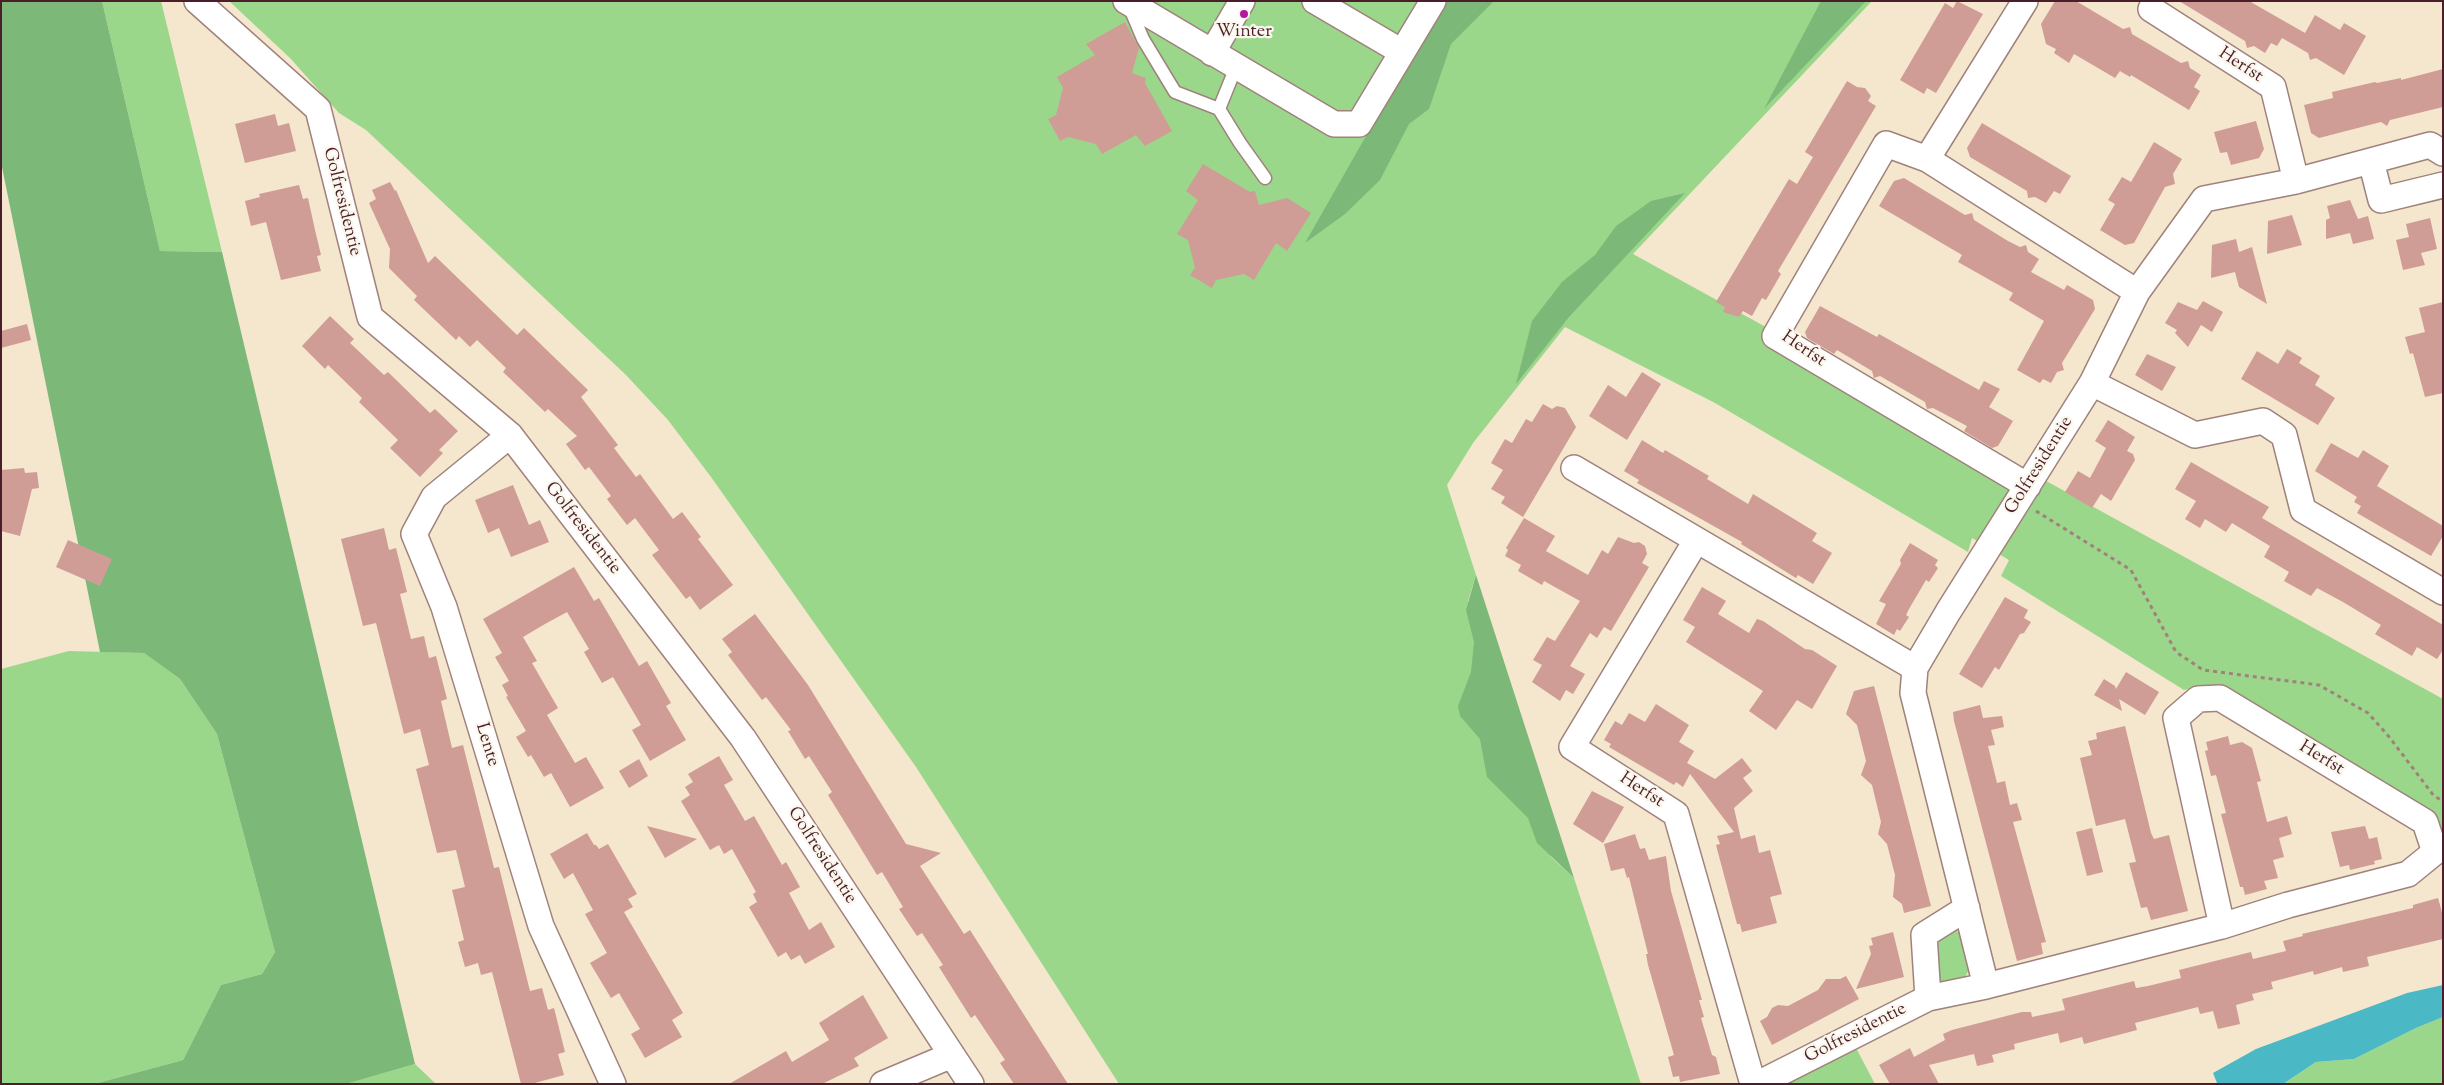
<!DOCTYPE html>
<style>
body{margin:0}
#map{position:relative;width:2444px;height:1085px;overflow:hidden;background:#f5e6ce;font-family:"Sorts Mill Goudy",serif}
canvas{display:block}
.frame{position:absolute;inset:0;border:2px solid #4a1f2b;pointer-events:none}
</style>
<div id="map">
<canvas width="2444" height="1085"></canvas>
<div class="frame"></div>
</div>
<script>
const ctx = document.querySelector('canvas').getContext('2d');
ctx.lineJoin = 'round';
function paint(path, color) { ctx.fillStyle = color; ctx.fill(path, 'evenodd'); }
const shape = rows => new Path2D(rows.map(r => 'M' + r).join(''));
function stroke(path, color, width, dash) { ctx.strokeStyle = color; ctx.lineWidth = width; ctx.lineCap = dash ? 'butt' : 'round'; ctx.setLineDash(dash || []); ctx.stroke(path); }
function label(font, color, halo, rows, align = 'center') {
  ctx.font = font + ' "Sorts Mill Goudy",serif'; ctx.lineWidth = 4.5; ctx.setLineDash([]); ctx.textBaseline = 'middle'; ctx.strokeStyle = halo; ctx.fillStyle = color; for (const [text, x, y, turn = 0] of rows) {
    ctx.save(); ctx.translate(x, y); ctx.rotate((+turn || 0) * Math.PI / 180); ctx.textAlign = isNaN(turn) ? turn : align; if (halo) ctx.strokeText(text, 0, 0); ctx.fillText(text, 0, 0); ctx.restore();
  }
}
paint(shape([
 [102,1,161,1,222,252,160,251],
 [229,1,1872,1,1633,254,2443,699,2443,831,2228,695,2206,685,2184,690,2001,576,2009,560,1972,538,1968,552,1715,403,1565,327,1473,443,1447,485,1476,575,1468,601,1551,857,1574,878,1641,1084,1119,1084,916,767,711,477,668,420,626,375,366,130,339,113,290,58],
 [69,651,144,653,180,679,217,734,275,952,262,974,221,985,183,1060,94,1084,1,1084,1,669],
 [1952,930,1964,933,1972,964,1964,979,1937,988,1933,955,1941,938],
 [2443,1017,2443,1084,2283,1084,2316,1062,2354,1059,2416,1028],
 [1855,1046,1875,1084,1782,1084],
 [415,1064,436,1084,346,1084]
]), '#9bd78b');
paint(shape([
 [1,1,102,1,160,251,222,252,415,1064,346,1084,94,1084,183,1060,221,985,262,974,275,952,217,734,180,679,144,653,100,652,1,162],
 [1443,1,1494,1,1451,44,1429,109,1409,124,1380,180,1345,214,1305,243],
 [1821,1,1866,1,1764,109],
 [1685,193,1569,317,1516,384,1532,321,1562,282,1595,255,1616,226,1651,201],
 [1476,575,1574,878,1537,843,1528,818,1487,777,1480,739,1460,716,1458,706,1471,672,1474,642,1466,610]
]), '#7cb877');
paint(shape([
 [2443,985,2443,1017,2416,1028,2354,1059,2316,1062,2283,1084,2217,1083,2213,1073,2256,1049,2407,993]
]), '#4bb9c5');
paint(shape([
 [1957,1,1983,14,1936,93,1927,88,1924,94,1900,80,1945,3,1953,8],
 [2055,1,2076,1,2123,29,2130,27,2132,34,2181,63,2188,61,2190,68,2201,75,2194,87,2200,91,2189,110,2131,75,2130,77,2120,71,2115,78,2074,54,2069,63,2054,53,2056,49,2046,44,2041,24],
 [2179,1,2249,1,2305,33,2315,15,2340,30,2344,23,2366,36,2344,75,2316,58,2310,60,2308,53,2282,38,2277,46,2271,43,2265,53,2254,46,2247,48,2245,41],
 [1125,22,1139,48,1132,73,1146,78,1145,83,1172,131,1145,146,1136,135,1102,154,1096,144,1068,137,1060,141,1048,119,1056,115,1063,88,1057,77,1095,55,1086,44],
 [2443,69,2443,107,2390,120,2387,126,2381,122,2319,138,2311,133,2304,105,2333,98,2332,92,2375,82,2377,83,2401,78,2401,80],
 [1847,81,1857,87,1865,88,1871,96,1868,101,1876,106,1778,271,1781,274,1766,300,1762,298,1752,316,1743,311,1739,317,1723,312,1725,307,1716,302,1789,179,1797,184,1813,157,1805,152],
 [275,114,278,126,289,123,296,151,245,163,235,124],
 [2256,121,2264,149,2259,158,2231,165,2227,152,2220,153,2214,132],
 [1982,123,2071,176,2060,194,2054,191,2046,203,2035,197,2028,198,2027,191,1970,157,1967,148],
 [2154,142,2182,159,2173,174,2175,184,2165,187,2134,243,2125,245,2100,230,2115,204,2108,200,2122,177,2131,182],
 [1203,164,1250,192,1255,191,1259,205,1287,198,1311,213,1287,251,1276,243,1254,280,1244,274,1216,280,1212,288,1190,275,1195,268,1188,240,1177,234,1198,200,1186,191],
 [1904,178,1965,215,1972,213,1974,220,2008,241,2020,247,2026,245,2028,252,2039,259,2031,272,2064,290,2067,285,2093,300,2095,309,2062,363,2064,370,2057,372,2051,383,2043,379,2040,383,2017,370,2044,321,2009,300,2013,293,1958,262,1962,255,1879,206,1894,181],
 [390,182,395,191,396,190,428,263,435,256,517,335,524,328,588,390,581,397,618,445,614,448,636,477,640,474,673,519,682,512,701,537,698,539,733,585,700,610,690,596,686,599,652,555,659,550,635,518,627,525,607,499,611,496,589,467,585,470,566,444,577,436,548,409,545,412,522,390,503,372,506,368,477,340,470,347,459,336,456,340,414,300,417,296,389,268,390,249,369,203,376,199,372,190],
 [299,185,303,199,308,198,315,230,321,255,317,256,321,271,281,280,266,222,251,226,245,201,260,197,259,194],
 [2350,200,2358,219,2368,216,2374,239,2353,244,2350,233,2326,239,2326,220,2330,218,2327,206],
 [2292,215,2302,245,2267,254,2268,221],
 [2430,218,2437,249,2421,253,2425,265,2403,270,2396,240,2409,237,2406,224],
 [2236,239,2239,252,2252,247,2267,304,2239,287,2235,272,2211,278,2212,245],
 [2203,301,2223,312,2212,332,2201,325,2188,347,2175,333,2177,330,2165,323,2178,302,2197,310],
 [2443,302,2443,393,2425,397,2413,353,2410,354,2405,337,2425,332,2419,308],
 [1820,306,1877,337,1879,334,1979,390,1984,381,2000,389,1989,407,2013,421,1998,446,1992,448,1964,431,1967,426,1933,408,1927,409,1925,402,1880,376,1874,378,1872,371,1837,350,1834,354,1807,338,1805,332],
 [330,316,354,339,350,343,384,375,388,372,430,413,435,409,458,431,439,450,443,453,420,477,390,448,398,440,359,402,362,398,328,365,325,369,302,346],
 [27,324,31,340,1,348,1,331],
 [2287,349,2302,358,2299,363,2320,376,2315,385,2335,398,2318,425,2241,379,2257,351,2278,364],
 [2147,354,2176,367,2162,391,2135,375],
 [1642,372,1661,384,1627,440,1589,416,1608,385,1626,397],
 [1543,404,1552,409,1557,406,1565,408,1576,427,1523,517,1501,503,1505,497,1491,489,1503,470,1491,463,1505,439,1512,443,1526,419,1532,422],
 [2108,420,2135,437,2127,451,2133,454,2135,460,2111,501,2101,494,2092,508,2065,492,2078,471,2090,478,2106,448,2095,441],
 [1642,440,1663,453,1665,450,1709,476,1707,479,1748,504,1753,494,1817,533,1812,541,1832,553,1813,584,1798,575,1796,578,1741,544,1742,542,1637,483,1639,480,1624,471],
 [2331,443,2358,458,2363,450,2389,466,2377,486,2443,526,2443,536,2431,556,2357,513,2361,506,2354,502,2357,497,2315,471],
 [2191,462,2269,507,2262,518,2443,625,2443,650,2437,659,2417,647,2412,656,2375,634,2381,625,2343,602,2317,588,2311,596,2284,581,2289,572,2264,557,2270,546,2232,523,2226,532,2205,519,2200,528,2185,519,2196,501,2175,489],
 [24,468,25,473,37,472,39,488,32,489,20,536,1,531,1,470],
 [513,485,529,525,540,520,549,542,511,557,499,528,488,533,475,500],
 [1524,518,1555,536,1546,551,1588,575,1602,550,1608,554,1618,537,1634,543,1639,542,1645,546,1647,554,1642,563,1649,567,1611,631,1604,627,1597,638,1590,633,1570,666,1585,674,1573,694,1566,690,1560,701,1532,682,1542,665,1533,660,1547,637,1555,641,1580,601,1544,581,1542,585,1518,571,1521,565,1505,556,1508,550,1506,548],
 [384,528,389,550,396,548,407,592,400,594,411,639,424,636,429,658,436,656,447,699,441,701,452,748,463,745,494,868,499,867,530,991,542,988,548,1010,554,1008,565,1052,558,1054,564,1075,531,1084,521,1084,492,972,481,975,478,963,465,967,458,942,464,940,452,890,465,887,456,850,437,853,416,769,429,765,420,729,404,734,376,623,363,626,341,539],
 [68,540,112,559,100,586,56,567],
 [1910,543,1938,560,1935,565,1938,568,1929,582,1926,580,1909,609,1906,615,1909,617,1900,631,1897,629,1894,635,1876,624,1886,604,1879,601,1901,564,1900,560],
 [574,567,594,601,599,598,639,666,647,661,671,703,666,706,686,740,650,761,632,730,641,725,613,677,602,683,584,652,589,649,567,612,545,624,523,637,537,661,532,663,558,708,547,715,575,763,586,757,604,788,570,807,551,773,544,777,531,755,528,757,516,737,526,731,506,697,508,696,502,685,509,681,495,657,502,653,483,619],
 [1702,587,1726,601,1718,614,1749,633,1757,619,1763,621,1805,649,1812,650,1837,666,1812,709,1797,700,1776,730,1749,711,1763,691,1686,642,1695,627,1683,620],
 [2005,597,2028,610,2024,618,2031,622,2024,633,2020,634,1999,670,1995,667,1982,688,1959,674],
 [755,614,808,685,906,844,941,853,920,866,964,934,970,930,1068,1084,1014,1084,1000,1063,1005,1060,975,1015,971,1018,939,967,943,965,922,933,917,936,899,909,903,907,882,872,877,875,860,847,828,795,832,792,809,756,805,759,788,731,791,730,766,697,762,700,728,655,732,652,722,639],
 [2126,672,2159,692,2145,715,2119,699,2122,711,2094,695,2104,679,2115,686,2116,689],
 [1874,686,1931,906,1904,913,1902,904,1893,897,1895,875,1887,844,1878,834,1881,822,1872,785,1861,775,1866,761,1857,725,1846,714,1854,691],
 [1656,704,1689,725,1679,742,1694,751,1687,763,1715,779,1742,758,1752,771,1743,778,1753,791,1734,808,1741,839,1755,835,1759,853,1770,850,1782,894,1770,897,1777,923,1742,932,1740,924,1737,924,1716,845,1720,844,1717,836,1734,832,1690,774,1683,787,1676,782,1674,785,1609,747,1611,744,1604,740,1615,721,1622,725,1629,713,1645,722],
 [1980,705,1983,718,2002,716,2004,727,1991,730,1995,745,1988,746,1997,783,2005,781,2010,805,2017,803,2022,820,2013,822,2046,942,2041,943,2043,954,2017,961,1954,721,1953,712],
 [2125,726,2151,833,2154,839,2169,835,2188,911,2151,920,2147,907,2141,908,2129,863,2136,862,2125,819,2096,826,2080,758,2092,755,2088,741,2097,739,2096,733],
 [2228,736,2230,745,2242,742,2252,748,2261,781,2257,782,2267,822,2287,816,2292,834,2279,838,2284,857,2273,860,2278,878,2264,881,2267,889,2245,895,2243,887,2240,887,2221,814,2226,813,2216,775,2211,776,2205,751,2208,750,2206,742],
 [719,756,733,780,724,785,745,821,754,816,782,865,786,862,800,887,789,893,809,930,821,922,835,947,805,964,800,955,791,960,786,952,778,957,749,907,757,902,753,894,756,892,732,849,724,854,719,845,710,850,681,801,690,795,685,787,693,782,688,774],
 [639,759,648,776,629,788,619,771],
 [1592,791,1624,807,1603,843,1573,824],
 [647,826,697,839,665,858],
 [2365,826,2369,839,2377,837,2382,859,2374,861,2375,864,2350,870,2349,865,2340,867,2331,832],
 [2092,828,2103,872,2087,876,2076,832],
 [587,833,594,845,596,845,599,849,608,844,637,894,628,899,633,907,624,912,683,1013,672,1020,682,1037,645,1058,631,1034,640,1029,619,993,611,998,590,963,607,953,585,914,593,910,573,873,564,879,550,854],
 [1635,834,1640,849,1645,848,1649,860,1666,856,1671,891,1702,1000,1699,1000,1704,1017,1701,1018,1712,1055,1716,1057,1720,1074,1680,1082,1679,1076,1673,1077,1668,1057,1674,1055,1648,965,1646,954,1648,954,1629,877,1627,878,1624,868,1611,871,1604,844],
 [2438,898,2443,916,2443,939,2367,957,2369,966,2343,972,2342,967,2314,975,2313,971,2271,982,2273,989,2252,994,2254,1000,2236,1005,2240,1024,2218,1029,2213,1011,2200,1014,2198,1007,2135,1023,2137,1030,2084,1044,2082,1037,2060,1043,2058,1033,2014,1044,2015,1049,1992,1055,1994,1062,1977,1066,1974,1054,1929,1065,1939,1084,1890,1084,1879,1065,1910,1048,1914,1057,1945,1040,1943,1034,1952,1030,2022,1012,2031,1012,2032,1017,2065,1010,2062,999,2134,981,2136,988,2148,986,2181,978,2179,970,2251,952,2253,959,2286,951,2283,941,2303,936,2302,934,2413,908,2413,905],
 [1893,932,1904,977,1856,989,1871,954,1869,946,1873,945,1871,938],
 [1846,976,1859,999,1772,1045,1760,1021,1767,1017,1772,1008,1778,1005,1788,1006,1818,990,1826,979,1840,979],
 [863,995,888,1038,854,1058,859,1066,822,1084,729,1084,786,1051,792,1062,829,1040,819,1023]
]), '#d09c96');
const service = shape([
 [1129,6,1143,39,1175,92,1219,109],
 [1236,67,1219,109,1240,143,1265,178]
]);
const minor = shape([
 [197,1,318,109,370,317,510,435,743,738,971,1084],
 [1126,1,1334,124,1359,124,1433,1],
 [1315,1,1402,52],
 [2025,1,1927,159,1886,144,1775,336,2028,486],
 [2151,9,2273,87,2296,181],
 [1212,53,1242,1],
 [1927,159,2137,292],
 [2371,161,2381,200,2443,185],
 [2092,383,2195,435,2263,421,2284,435,2303,510,2443,592],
 [510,435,434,497,414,534,444,607,541,926,613,1084],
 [1574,468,1915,668],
 [1696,541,1572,747,1676,814,1753,1084],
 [1986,986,2222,926,2176,718,2198,699,2220,698,2425,822,2435,852,2408,874,2288,905,2222,926],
 [1928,998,1924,935,1967,908],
 [883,1084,952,1055],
 [1758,1084,1928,998,1986,986,1913,693,1915,668,1948,612,2092,383,2137,292,2204,199,2296,181,2430,145,2443,153]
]);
stroke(service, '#a0827c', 15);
stroke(minor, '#a0827c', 28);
stroke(shape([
 [2036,511,2131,570,2176,652,2203,670,2319,685,2368,713,2390,738,2434,796,2443,801]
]), '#a0827c', 3, [4, 4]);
stroke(service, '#fff', 12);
stroke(minor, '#fff', 25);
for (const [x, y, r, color] of [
 [1244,14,5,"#b5179e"]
]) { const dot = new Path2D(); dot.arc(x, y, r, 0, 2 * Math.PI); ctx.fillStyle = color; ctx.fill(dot); stroke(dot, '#fbf7ec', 2); }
label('18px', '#4a1f2b', '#fbf7ec', [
 ["Winter",1244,33]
]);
label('18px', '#4a1f2b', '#fbf7ec', [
 ["Herfst",2240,66,33],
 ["Golfresidentie",341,202,76],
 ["Herfst",1803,350,34],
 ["Golfresidentie",2040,466,-58],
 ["Golfresidentie",582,529,52],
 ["Lente",486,745,73],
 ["Herfst",2321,759,31],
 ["Herfst",1641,791,33],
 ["Golfresidentie",821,856,57],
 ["Golfresidentie",1856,1034,-27]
]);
</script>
